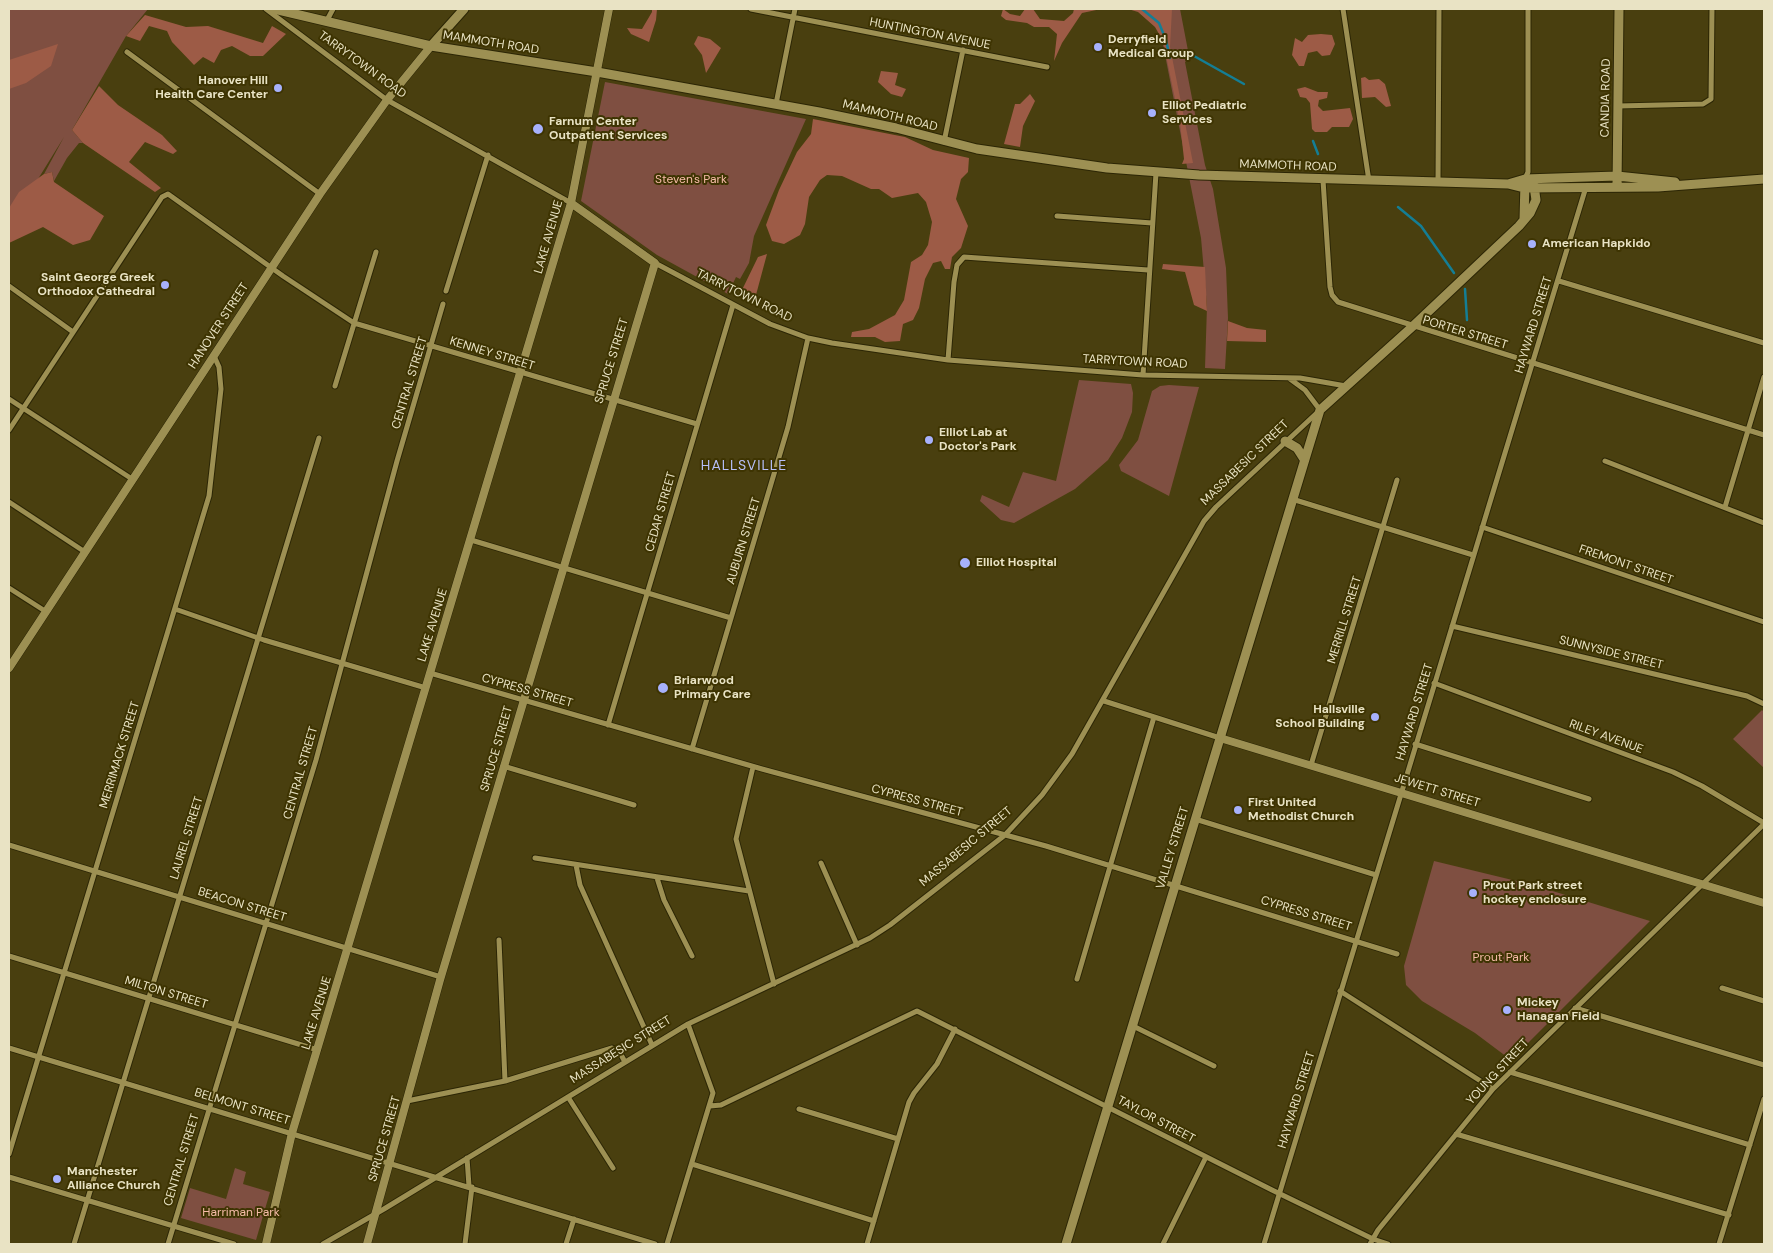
<!DOCTYPE html>
<style>
body{margin:0}
#map{position:relative;width:1773px;height:1253px;overflow:hidden;background:#493f0f;font-family:"DM Sans",sans-serif}
canvas{display:block}
.frame{position:absolute;inset:0;border:10px solid #e9e3c4;pointer-events:none}
</style>
<div id="map">
<canvas width="1773" height="1253"></canvas>
<div class="frame"></div>
</div>
<script>
const ctx = document.querySelector('canvas').getContext('2d');
ctx.lineJoin = 'round';
function paint(path, color) { ctx.fillStyle = color; ctx.fill(path, 'evenodd'); }
const shape = rows => new Path2D(rows.map(r => 'M' + r).join(''));
function stroke(path, color, width, dash) { ctx.strokeStyle = color; ctx.lineWidth = width; ctx.lineCap = dash ? 'butt' : 'round'; ctx.setLineDash(dash || []); ctx.stroke(path); }
function label(font, color, halo, rows, align = 'center') {
  ctx.font = font + ' "DM Sans",sans-serif'; ctx.lineWidth = 4; ctx.setLineDash([]); ctx.textBaseline = 'middle'; ctx.strokeStyle = halo; ctx.fillStyle = color; for (const [text, x, y, turn = 0] of rows) {
    ctx.save(); ctx.translate(x, y); ctx.rotate((+turn || 0) * Math.PI / 180); ctx.textAlign = isNaN(turn) ? turn : align; if (halo) ctx.strokeText(text, 0, 0); ctx.fillText(text, 0, 0); ctx.restore();
  }
}
paint(shape([
 [9,9,148,9,126,36,72,130,83,143,79,143,67,158,54,181,52,172,44,174,64,137,9,226],
 [1156,9,1180,9,1190,61,1185,62,1205,165,1213,189,1226,268,1228,318,1225,369,1205,368,1207,306,1201,238],
 [605,82,806,119,754,236,749,263,740,279,736,277,728,294,657,255,581,201],
 [1079,380,1131,384,1133,393,1132,412,1122,438,1108,460,1075,489,1014,523,1001,520,980,501,982,495,1009,507,1023,472,1056,481],
 [1169,385,1199,387,1169,496,1121,471,1119,465,1138,440,1152,391,1160,386],
 [1762,710,1764,712,1764,768,1733,739],
 [1434,861,1533,885,1650,921,1511,1060,1475,1033,1422,1001,1406,985,1404,966],
 [235,1168,246,1172,243,1184,270,1192,256,1240,181,1218,190,1188,226,1199]
]), '#7f4f41');
paint(shape([
 [652,9,657,9,656,20,649,42,631,34,627,28,642,29,652,12],
 [1003,9,1010,14,1020,16,1025,9,1033,9,1040,19,1064,21,1073,13,1074,9,1101,9,1082,13,1062,43,1054,61,1057,34,1049,27,1034,27,1027,23,1006,20,1001,16],
 [1128,9,1172,9,1170,47,1193,163,1182,164,1184,159,1180,123,1163,41,1155,27,1138,12],
 [145,15,186,27,208,26,263,43,272,26,286,34,263,56,250,56,232,46,221,50,214,63,203,57,194,65,172,42,167,31,149,26,140,41,126,36],
 [1321,34,1332,35,1335,44,1330,55,1322,56,1317,51,1308,53,1304,66,1299,66,1292,55,1295,38,1302,42,1308,35],
 [698,36,710,39,721,48,706,73,702,55,694,44],
 [58,44,51,66,26,83,9,89,9,60],
 [881,71,898,73,895,85,906,89,902,97,891,94,878,82],
 [1365,77,1369,80,1379,79,1385,84,1391,106,1386,107,1375,97,1362,98,1361,78],
 [99,86,118,105,162,135,177,151,173,154,145,142,129,162,161,188,155,192,83,143,72,130],
 [1305,87,1318,92,1328,92,1327,98,1319,100,1318,106,1323,111,1350,108,1353,119,1349,127,1332,127,1327,132,1315,132,1312,129,1310,103,1306,98,1300,97,1297,89],
 [1030,94,1035,101,1023,126,1020,147,1004,144,1015,104,1020,104],
 [813,119,905,137,933,150,969,158,968,172,961,179,956,199,968,226,961,248,952,257,950,269,945,269,941,261,933,263,925,279,919,308,913,320,903,324,900,341,885,342,875,337,851,337,852,332,869,329,895,315,904,300,911,262,922,255,928,245,932,222,926,202,918,193,892,198,879,189,871,189,842,176,827,175,820,180,809,197,805,224,800,235,784,244,772,241,766,225,779,190,797,152,811,134],
 [52,172,54,182,104,216,90,240,73,245,43,227,9,243,9,208,19,192,44,174],
 [767,254,753,306,742,294,742,290,758,257],
 [1163,264,1205,267,1207,311,1194,305,1185,272,1162,269],
 [1228,321,1247,328,1266,330,1266,342,1227,341]
]), '#9d5b46');
stroke(shape([
 [1142,9,1159,23,1166,40,1170,58],
 [1183,55,1194,56,1244,84],
 [1313,141,1318,154],
 [1398,207,1421,226,1454,273],
 [1465,289,1467,320]
]), '#147e95', 2.5);
const minor = shape([
 [266,9,387,100,571,203],
 [751,9,1047,67],
 [1343,9,1369,181],
 [326,22,333,9],
 [127,52,320,194],
 [776,104,795,9],
 [1618,106,1703,104,1711,99,1712,9],
 [944,142,963,50],
 [1525,179,1528,172,1528,9],
 [1323,180,1330,287,1332,295,1338,302,1764,435],
 [1438,182,1439,9],
 [1057,216,1152,223],
 [655,263,770,324,808,338,832,343,948,360,1143,375,1300,378,1346,386],
 [1559,281,1764,343],
 [9,286,73,332],
 [446,291,488,155],
 [948,360,954,282,957,265,964,257,1148,270],
 [1143,375,1156,173],
 [335,386,376,252],
 [9,399,132,479],
 [9,430,162,197,168,194,283,276,354,323,697,424],
 [1605,461,1764,523],
 [1292,499,1473,555],
 [9,502,85,552],
 [1725,507,1764,377],
 [1482,527,1764,622],
 [471,540,731,618],
 [9,588,45,611],
 [175,609,264,640,426,688],
 [1452,626,1747,696,1764,704],
 [430,673,762,769,1046,846,1397,954],
 [1434,683,1673,772,1702,786,1764,823],
 [1104,701,1220,738],
 [608,725,733,305],
 [1415,744,1589,799],
 [692,749,788,427,808,338],
 [1311,765,1397,480],
 [503,766,634,805],
 [753,767,736,839,774,984],
 [1195,819,1376,875],
 [9,845,441,977],
 [535,858,749,891],
 [821,863,857,945],
 [576,865,580,885,652,1045],
 [657,878,664,900,692,956],
 [499,940,505,1081],
 [9,956,318,1050],
 [1077,979,1154,717],
 [1722,988,1764,1001],
 [1340,991,1493,1089],
 [1575,1008,1764,1065],
 [1133,1026,1214,1066],
 [9,1048,655,1244],
 [1510,1072,1750,1145],
 [568,1097,613,1168],
 [407,1101,505,1081,612,1048,619,1051,625,1062],
 [710,1106,721,1105,917,1011,1272,1190,1373,1239,1388,1244],
 [799,1109,898,1139],
 [1456,1134,1729,1215],
 [9,1154,209,496,221,389,219,367,214,356],
 [467,1158,469,1186],
 [692,1164,874,1221],
 [9,1177,234,1244],
 [74,1244,319,438],
 [168,1244,316,760,397,461,443,304],
 [323,1244,384,1209,688,1024,870,938,890,925,1005,835,1042,795,1072,754,1204,521,1216,507,1320,410,1305,390,1290,379],
 [465,1244,472,1187],
 [566,1244,574,1219],
 [667,1244,713,1093,688,1024],
 [867,1244,909,1102,914,1093,937,1064,955,1029],
 [1163,1244,1206,1157],
 [1264,1244,1586,187],
 [1370,1244,1378,1230,1493,1089,1764,824],
 [1719,1244,1764,1099]
]);
const tertiary = shape([
 [9,668,320,194,387,100,431,46],
 [1220,738,1764,903],
 [266,1244,292,1133,571,203,609,9],
 [367,1244,440,980,655,263,571,203]
]);
const secondary = shape([
 [274,9,431,46,597,72,819,112,896,128,977,149,1107,168,1199,175,1508,184,1524,188,1658,187,1764,179],
 [431,46,464,9],
 [1508,184,1525,179,1617,176,1675,182],
 [1617,187,1619,9],
 [1524,219,1525,182],
 [1285,441,1297,448,1304,459],
 [1066,1244,1320,410,1412,327,1519,226,1530,213,1536,200,1533,179]
]);
stroke(minor, '#2c2605', 7);
stroke(tertiary, '#2c2605', 9);
stroke(secondary, '#2c2605', 11);
stroke(minor, '#9d9053', 5);
stroke(tertiary, '#9d9053', 8);
stroke(secondary, '#9d9053', 9);
for (const [x, y, r, color] of [
 [1098,47,5,"#a7b1fc"],
 [278,88,5,"#a7b1fc"],
 [1152,113,5,"#a7b1fc"],
 [538,129,6,"#a7b1fc"],
 [1532,244,5,"#a7b1fc"],
 [165,285,5,"#a7b1fc"],
 [929,440,5,"#a7b1fc"],
 [965,563,6,"#a7b1fc"],
 [663,688,6,"#a7b1fc"],
 [1375,717,5,"#a7b1fc"],
 [1238,810,5,"#a7b1fc"],
 [1473,893,5,"#a7b1fc"],
 [1507,1010,5,"#a7b1fc"],
 [57,1179,5,"#a7b1fc"]
]) { const dot = new Path2D(); dot.arc(x, y, r, 0, 2 * Math.PI); ctx.fillStyle = color; ctx.fill(dot); stroke(dot, '#3e3402', 2); }
label('12px', '#e9e3c4', '#3e3402', [
 ["HUNTINGTON AVENUE",930,34,11],
 ["MAMMOTH ROAD",491,43,9],
 ["TARRYTOWN ROAD",362,65,36],
 ["CANDIA ROAD",1606,98,-89],
 ["MAMMOTH ROAD",890,116,14],
 ["MAMMOTH ROAD",1288,166,2],
 ["LAKE AVENUE",549,237,-74],
 ["TARRYTOWN ROAD",744,296,26],
 ["HAYWARD STREET",1534,325,-73],
 ["HANOVER STREET",219,326,-57],
 ["PORTER STREET",1465,333,17],
 ["KENNEY STREET",492,354,17],
 ["SPRUCE STREET",612,361,-73],
 ["TARRYTOWN ROAD",1135,362,3],
 ["CENTRAL STREET",410,383,-73],
 ["MASSABESIC STREET",1245,463,-44],
 ["CEDAR STREET",661,512,-74],
 ["AUBURN STREET",744,541,-73],
 ["FREMONT STREET",1626,565,19],
 ["MERRILL STREET",1345,620,-73],
 ["LAKE AVENUE",433,625,-73],
 ["SUNNYSIDE STREET",1611,653,14],
 ["CYPRESS STREET",527,691,16],
 ["HAYWARD STREET",1415,712,-73],
 ["RILEY AVENUE",1606,737,20],
 ["SPRUCE STREET",497,749,-74],
 ["MERRIMACK STREET",120,755,-73],
 ["CENTRAL STREET",301,773,-74],
 ["JEWETT STREET",1437,791,17],
 ["CYPRESS STREET",917,801,15],
 ["LAUREL STREET",187,838,-73],
 ["MASSABESIC STREET",966,847,-40],
 ["VALLEY STREET",1173,848,-73],
 ["BEACON STREET",242,905,17],
 ["CYPRESS STREET",1306,914,17],
 ["MILTON STREET",166,993,17],
 ["LAKE AVENUE",317,1013,-73],
 ["MASSABESIC STREET",621,1050,-32],
 ["YOUNG STREET",1498,1072,-47],
 ["HAYWARD STREET",1297,1100,-73],
 ["BELMONT STREET",242,1107,17],
 ["TAYLOR STREET",1156,1120,28],
 ["SPRUCE STREET",385,1139,-74],
 ["CENTRAL STREET",182,1160,-73]
]);
label('bold 12px', '#e9e3c4', '#3e3402', [
 ["Derryfield",1108,40],
 ["Medical Group",1108,54],
 ["Hanover Hill",268,81,"right"],
 ["Health Care Center",268,95,"right"],
 ["Elliot Pediatric",1162,106],
 ["Services",1162,120],
 ["Farnum Center",549,122],
 ["Outpatient Services",549,136],
 ["American Hapkido",1542,244],
 ["Saint George Greek",155,278,"right"],
 ["Orthodox Cathedral",155,292,"right"],
 ["Elliot Lab at",939,433],
 ["Doctor's Park",939,447],
 ["Elliot Hospital",976,563],
 ["Briarwood",674,681],
 ["Primary Care",674,695],
 ["Hallsville",1365,710,"right"],
 ["School Building",1365,724,"right"],
 ["First United",1248,803],
 ["Methodist Church",1248,817],
 ["Prout Park street",1483,886],
 ["hockey enclosure",1483,900],
 ["Mickey",1517,1003],
 ["Hanagan Field",1517,1017],
 ["Manchester",67,1172],
 ["Alliance Church",67,1186]
], 'left');
label('12px', '#f7bca9', '#3e3402', [
 ["Steven's Park",691,180],
 ["Prout Park",1501,958],
 ["Harriman Park",241,1213]
]);
ctx.letterSpacing = '1px';
label('14px', '#b7bff8', '#3e3402', [
 ["HALLSVILLE",744,466]
]);
ctx.letterSpacing = '0px';
</script>
